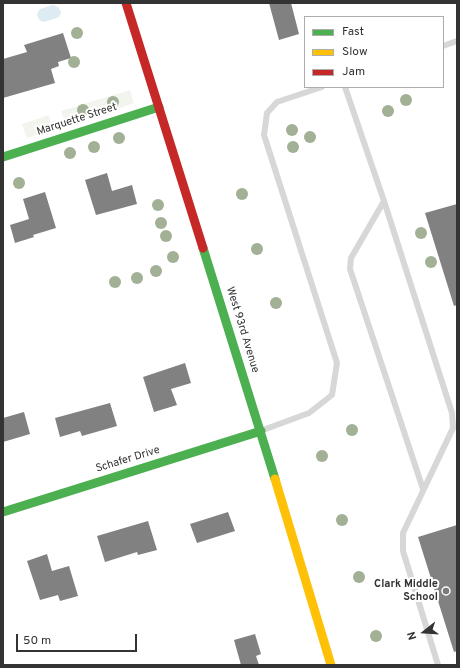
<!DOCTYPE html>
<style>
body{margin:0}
#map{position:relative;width:460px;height:668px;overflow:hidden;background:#fff;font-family:Overpass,sans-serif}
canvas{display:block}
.frame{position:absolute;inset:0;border:4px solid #333;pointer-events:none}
.legend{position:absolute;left:304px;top:16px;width:140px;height:72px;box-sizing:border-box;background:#fff;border:1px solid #adadad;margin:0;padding:5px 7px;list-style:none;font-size:12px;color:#333}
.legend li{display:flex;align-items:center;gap:8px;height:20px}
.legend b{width:20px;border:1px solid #adadad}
.north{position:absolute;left:404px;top:612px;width:40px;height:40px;-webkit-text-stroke:3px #fff;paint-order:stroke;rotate:253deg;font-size:11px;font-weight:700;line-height:16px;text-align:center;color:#333}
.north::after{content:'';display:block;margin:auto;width:14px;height:18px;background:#333;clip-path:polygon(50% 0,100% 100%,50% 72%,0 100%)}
.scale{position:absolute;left:16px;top:634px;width:121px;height:18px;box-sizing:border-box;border:2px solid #333;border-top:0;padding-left:5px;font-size:12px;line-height:14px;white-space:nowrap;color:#333;-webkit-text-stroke:3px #fff;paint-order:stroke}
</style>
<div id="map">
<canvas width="460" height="668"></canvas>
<div class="frame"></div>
<ul class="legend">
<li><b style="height:5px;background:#4caf50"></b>Fast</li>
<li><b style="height:5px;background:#ffc107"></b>Slow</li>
<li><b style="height:5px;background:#c62828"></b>Jam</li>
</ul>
<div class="north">N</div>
<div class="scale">50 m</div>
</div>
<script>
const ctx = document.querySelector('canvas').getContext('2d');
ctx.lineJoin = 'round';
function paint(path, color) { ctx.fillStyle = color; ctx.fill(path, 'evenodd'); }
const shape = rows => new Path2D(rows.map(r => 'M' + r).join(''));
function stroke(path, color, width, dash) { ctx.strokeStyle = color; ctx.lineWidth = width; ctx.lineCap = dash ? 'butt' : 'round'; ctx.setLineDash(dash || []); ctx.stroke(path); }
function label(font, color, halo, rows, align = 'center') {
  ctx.font = font + ' Overpass,sans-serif'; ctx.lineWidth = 4; ctx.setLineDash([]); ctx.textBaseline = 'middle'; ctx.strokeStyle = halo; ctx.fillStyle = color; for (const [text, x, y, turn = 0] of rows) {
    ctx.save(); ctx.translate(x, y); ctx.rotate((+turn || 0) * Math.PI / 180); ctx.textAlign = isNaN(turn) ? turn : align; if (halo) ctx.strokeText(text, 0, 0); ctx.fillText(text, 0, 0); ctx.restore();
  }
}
paint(shape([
 [130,90,134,103,70,125,69,120,65,122,61,111],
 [49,115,52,130,27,138,22,124]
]), '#f1f5ed');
paint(shape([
 [53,5,58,7,60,10,61,13,59,17,44,22,39,20,37,14,40,9]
]), '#ddebf3');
paint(shape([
 [269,3,291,3,299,34,279,40],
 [63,33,71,58,58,62,59,66,51,69,55,83,3,98,3,59,27,52,24,45],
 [107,173,112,191,132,185,137,204,96,215,85,180],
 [45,192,56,228,33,235,34,237,15,243,10,225,29,219,23,199],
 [457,204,457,305,454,306,425,213],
 [185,363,191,383,171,389,177,405,154,412,143,377],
 [110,403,117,426,82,436,80,431,60,437,55,418],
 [24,412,30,434,3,442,3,418],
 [228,512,235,531,197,543,190,524],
 [148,521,157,550,138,555,137,552,105,562,97,536],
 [457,525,457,651,454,652,418,537],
 [47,554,52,571,69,566,78,596,60,601,58,595,40,600,27,561],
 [255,634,261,654,256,656,259,665,241,665,234,640]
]), '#818181');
stroke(shape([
 [443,46,457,41],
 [345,87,384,201,452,413,453,428,403,533,403,551,438,665],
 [384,201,351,258,350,269,423,489],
 [263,430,309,413,332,395,337,363,264,135,267,113,277,102,322,87]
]), '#d7d7d7', 6);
stroke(shape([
 [3,157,159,107],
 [203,248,275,479],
 [3,512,261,431]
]), '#4caf50', 9);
stroke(shape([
 [275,479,331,665]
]), '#ffc107', 9);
stroke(shape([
 [126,3,203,248]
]), '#c62828', 9);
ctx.fillStyle = '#a2b095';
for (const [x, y] of [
 [77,33],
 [74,62],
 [406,100],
 [113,102],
 [83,110],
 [388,111],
 [292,130],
 [310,137],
 [119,138],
 [94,147],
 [293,147],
 [70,153],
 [19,183],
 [242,194],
 [158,205],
 [161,223],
 [421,233],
 [166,236],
 [257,249],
 [173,257],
 [431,262],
 [156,271],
 [137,278],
 [115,282],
 [276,303],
 [352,430],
 [322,456],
 [342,520],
 [359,577],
 [376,636]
]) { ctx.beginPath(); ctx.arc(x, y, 6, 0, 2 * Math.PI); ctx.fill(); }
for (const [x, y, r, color] of [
 [446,591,4,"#7a7a7a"]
]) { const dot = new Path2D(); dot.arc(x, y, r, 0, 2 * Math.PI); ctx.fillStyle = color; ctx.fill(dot); stroke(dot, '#fff', 1.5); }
label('11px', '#333', '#fff', [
 ["Marquette Street",77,120,-18],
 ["West 93rd Avenue",242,330,73],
 ["Schafer Drive",128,460,-17]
]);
label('bold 11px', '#333', '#fff', [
 ["Clark Middle",438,585],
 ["School",438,598]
], 'right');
</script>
